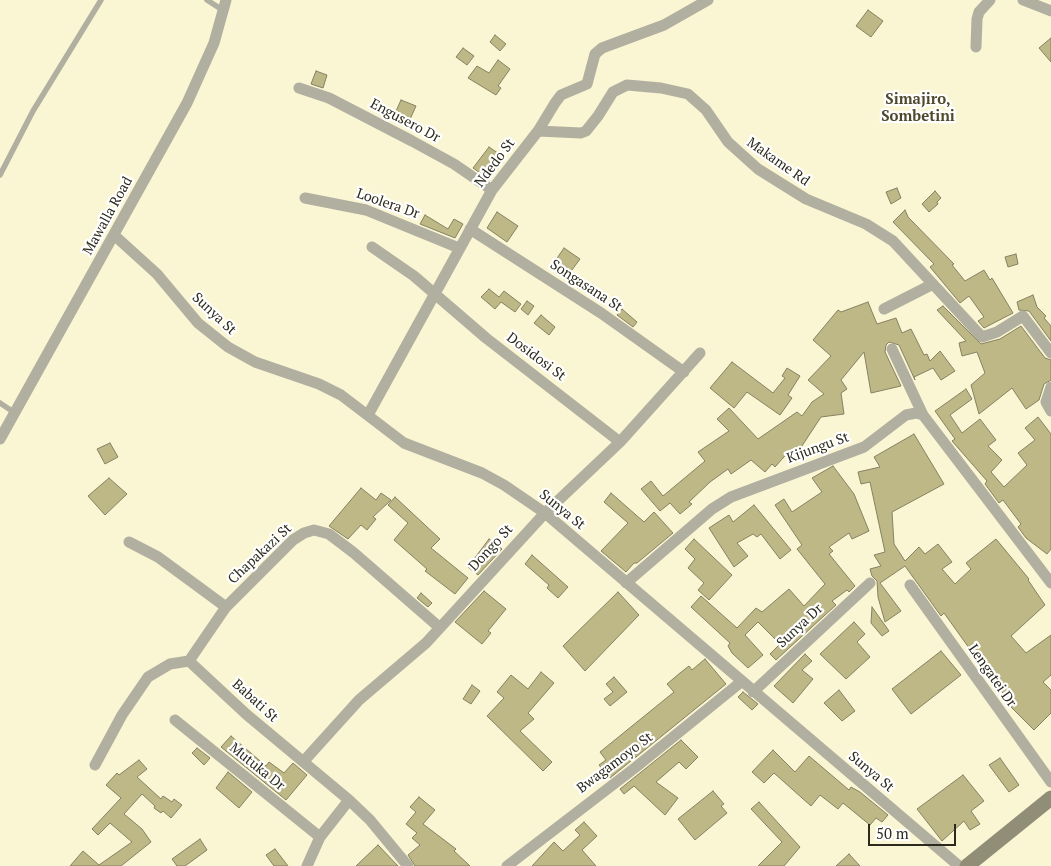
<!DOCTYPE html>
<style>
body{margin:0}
#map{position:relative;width:1051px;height:866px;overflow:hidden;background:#faf5d2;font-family:"PT Serif",serif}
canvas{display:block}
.scale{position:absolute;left:868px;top:824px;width:88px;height:22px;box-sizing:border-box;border:2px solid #2c2a1c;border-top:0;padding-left:6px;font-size:15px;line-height:18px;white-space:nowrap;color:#2c2a1c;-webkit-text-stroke:4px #fff;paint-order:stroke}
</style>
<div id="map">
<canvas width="1051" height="866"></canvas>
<div class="scale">50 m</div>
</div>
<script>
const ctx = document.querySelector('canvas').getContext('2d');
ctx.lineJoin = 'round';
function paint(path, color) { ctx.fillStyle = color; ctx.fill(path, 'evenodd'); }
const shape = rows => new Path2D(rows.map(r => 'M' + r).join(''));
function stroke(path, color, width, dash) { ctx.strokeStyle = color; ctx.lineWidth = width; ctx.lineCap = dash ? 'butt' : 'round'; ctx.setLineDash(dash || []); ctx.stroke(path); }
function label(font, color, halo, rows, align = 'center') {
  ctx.font = font + ' "PT Serif",serif'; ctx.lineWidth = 4.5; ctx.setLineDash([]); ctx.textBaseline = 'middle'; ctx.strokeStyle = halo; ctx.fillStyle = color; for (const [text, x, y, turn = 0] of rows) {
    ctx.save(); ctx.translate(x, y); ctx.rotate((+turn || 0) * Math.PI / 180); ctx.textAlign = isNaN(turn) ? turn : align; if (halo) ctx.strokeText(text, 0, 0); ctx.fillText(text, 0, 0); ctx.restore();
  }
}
const building = shape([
 [868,10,883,21,871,37,856,26,868,10],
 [495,35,506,44,500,51,490,42,495,35],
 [1051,38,1051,62,1039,48,1051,38],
 [463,48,474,56,467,65,456,57,463,48],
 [498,60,510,69,498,86,501,88,496,95,468,78,477,66,489,73,498,60],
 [316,71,327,75,323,88,311,84,316,71],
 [401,100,416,106,407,126,392,120,401,100],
 [489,147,505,158,489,179,473,168,489,147],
 [897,188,901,198,891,204,886,192,897,188],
 [935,191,941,198,937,202,938,204,929,212,922,204,935,191],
 [905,210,908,217,954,264,952,265,965,281,984,270,990,280,992,278,1013,313,984,328,978,321,984,317,969,296,960,303,930,267,934,264,893,222,905,210],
 [497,212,518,226,507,242,487,228,497,212],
 [425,215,448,229,454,219,463,224,455,238,420,224,425,215],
 [564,248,580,259,566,278,551,267,564,248],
 [1016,254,1018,264,1008,267,1005,257,1016,254],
 [489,289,499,297,504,291,521,304,515,312,501,302,495,309,481,297,489,289],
 [1033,295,1037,307,1046,316,1044,318,1051,326,1051,341,1029,311,1019,310,1017,302,1033,295],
 [527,301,534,306,528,315,521,309,527,301],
 [868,302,877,324,896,318,902,333,911,329,924,355,927,354,930,361,940,351,955,371,941,380,933,368,914,377,915,380,899,345,889,342,886,345,885,352,901,386,871,393,864,352,841,380,847,389,841,393,844,414,821,417,796,455,791,449,775,467,772,464,765,472,751,460,731,474,728,469,710,482,689,502,692,504,680,514,670,503,660,511,641,489,651,481,663,496,705,461,698,452,729,431,717,419,729,408,758,439,797,412,802,416,812,402,824,394,808,380,831,356,813,340,838,310,841,312,868,302],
 [943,306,981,344,1000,339,1021,326,1045,358,1051,360,1051,380,1044,384,1039,400,1026,409,1012,388,979,414,971,385,985,373,977,352,962,356,959,343,966,341,937,310,943,306],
 [622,309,637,322,633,327,617,315,622,309],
 [541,315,555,327,549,335,534,323,541,315],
 [732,362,773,393,785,378,782,376,787,368,800,376,788,395,792,398,780,415,747,392,734,408,710,388,732,362],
 [966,389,972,399,950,415,962,433,980,419,996,440,988,446,1002,460,991,472,1004,487,1027,465,1018,453,1035,440,1025,428,1038,417,1051,434,1051,549,1047,554,1026,538,1018,527,1021,524,1003,500,999,503,985,484,987,481,952,441,955,439,935,411,966,389],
 [914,434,944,484,892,512,894,544,905,561,919,547,925,554,938,544,952,562,942,569,955,584,971,569,966,563,996,539,1029,579,1028,580,1045,605,1011,636,1026,653,1051,635,1051,675,1043,682,1051,690,1051,713,1034,730,1011,707,996,681,999,679,972,652,944,613,941,616,905,566,880,583,901,611,885,622,878,597,877,581,872,576,870,569,881,566,874,555,885,552,870,482,861,484,858,472,880,467,874,457,914,434],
 [110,443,118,457,105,464,97,449,110,443],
 [833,466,854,494,869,531,852,539,849,533,829,547,833,551,829,554,855,586,849,592,847,590,832,601,836,605,776,660,770,654,780,644,758,622,745,635,763,655,748,668,732,653,728,646,730,643,691,607,701,596,737,628,756,608,762,612,789,589,804,606,825,584,797,549,802,545,775,505,784,499,792,512,822,492,812,478,833,466],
 [109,478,127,494,105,515,88,496,109,478],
 [361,488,376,500,381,493,391,500,373,517,376,519,367,530,361,525,348,539,329,526,361,488],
 [611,493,644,522,654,512,673,533,637,563,634,563,626,572,601,551,628,523,604,502,611,493],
 [395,497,440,539,431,548,468,578,455,594,425,571,427,569,394,540,408,523,388,505,395,497],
 [754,505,791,550,780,559,761,534,757,537,753,534,737,543,748,556,734,567,709,528,729,515,733,522,754,505],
 [489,539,502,549,478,575,468,567,489,539],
 [694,539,732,575,709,600,698,590,704,583,688,568,695,559,685,549,694,539],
 [532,555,568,587,558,598,547,588,549,585,525,564,532,555],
 [484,591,506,609,488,631,491,633,482,644,455,622,484,591],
 [618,592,639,615,585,671,563,646,618,592],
 [421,593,432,603,428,607,417,598,421,593],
 [872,607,889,631,882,636,871,623,872,607],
 [854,622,865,634,857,642,870,657,846,679,820,654,854,622],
 [941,651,961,675,911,714,892,689,941,651],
 [805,654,812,661,802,670,813,679,793,703,774,686,805,654],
 [705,659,726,684,610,778,599,765,606,760,600,752,674,692,667,684,680,673,689,666,692,670,705,659],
 [541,672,554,683,528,713,534,719,520,731,552,762,543,771,487,716,504,698,497,692,511,675,528,689,541,672],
 [614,677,627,692,610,706,604,699,613,692,606,684,614,677],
 [472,685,480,691,471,704,463,699,472,685],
 [839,690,855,711,842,721,824,703,839,690],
 [743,692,758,704,752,710,738,697,743,692],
 [231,736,266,766,269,762,284,773,293,763,307,775,286,800,221,747,231,736],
 [681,740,698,757,686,769,679,762,656,782,678,798,665,815,634,786,624,794,620,789,681,740],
 [197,748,210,758,204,765,192,753,197,748],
 [773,750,795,772,809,756,849,790,851,787,860,792,888,815,882,822,876,818,870,825,843,803,838,809,820,795,811,806,774,773,764,783,752,772,773,750],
 [1000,758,1019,785,1009,792,989,765,1000,758],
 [139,760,147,769,137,777,161,799,163,796,172,802,174,799,182,805,171,818,163,811,161,813,154,808,155,806,142,794,124,814,142,829,151,842,121,866,70,866,83,851,99,865,132,842,110,823,98,835,92,829,121,798,106,785,117,773,119,775,139,760],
 [228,772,252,792,239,808,216,788,228,772],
 [963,775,984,801,971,811,980,824,970,830,964,821,942,841,917,809,963,775],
 [713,791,724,804,721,806,727,813,695,840,678,819,713,791],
 [419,797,435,810,423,824,456,849,454,851,470,866,415,866,408,855,420,845,412,838,417,833,406,824,416,812,410,807,419,797],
 [759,802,800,847,784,866,758,866,782,842,751,809,759,802],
 [584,822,597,836,582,850,596,866,532,866,554,842,563,851,580,835,575,830,584,822],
 [200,839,207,850,185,866,177,866,172,859,200,839],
 [378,845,398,866,356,866,378,845],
 [275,849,288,866,274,866,266,855,275,849],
 [849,854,860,866,836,866,849,854]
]);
paint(building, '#beb786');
stroke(building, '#868162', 1);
stroke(shape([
 [207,0,224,11],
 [0,175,33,111,101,0],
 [0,403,15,413]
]), '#b1afa0', 5.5);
stroke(shape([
 [1023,0,1051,11],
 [976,47,977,19,979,12,990,0],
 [299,88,329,98,412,141,454,164,492,190],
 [538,131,581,133,586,131,598,116,613,92,627,85,661,88,688,94,706,110,728,142,758,169,806,199,866,224,893,241,982,337,997,332,1023,316,1051,353],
 [305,198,366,210,459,248],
 [470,229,601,313,684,372],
 [114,235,157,274,198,323,228,347,255,362,319,384,341,395,404,443,482,473,504,485,545,513,959,866],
 [372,247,414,276,486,338,620,442],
 [884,309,933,284],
 [892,349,923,415],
 [1051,387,1046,402,1051,411],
 [368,415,492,190,538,131,555,103,561,95,587,84,595,54,602,48,664,25,708,0],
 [0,439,187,103,214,43,226,0],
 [129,542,158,557,226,607],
 [626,583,712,509,731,497,864,447,906,415,916,413,923,415,1051,583],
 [910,585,1051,782],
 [189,661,226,607,293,540,304,533,314,530,329,534,354,553,439,627],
 [753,692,870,583],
 [175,720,320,837],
 [303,762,359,700,426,643,545,513,620,442,700,353],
 [95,765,122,715,148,677,170,664,189,661,246,714,349,800,370,820,408,866],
 [307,866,320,837,349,800],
 [507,866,636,767,741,682]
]), '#b1afa0', 11);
stroke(shape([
 [967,866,1051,798]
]), '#918e78', 15);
label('14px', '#2c2a1c', '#fff', [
 ["Engusero Dr",405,121,28],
 ["Makame Rd",778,162,35],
 ["Ndedo St",495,163,-53],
 ["Loolera Dr",388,204,19],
 ["Mawalla Road",108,216,-61],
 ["Songasana St",586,286,33],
 ["Sunya St",214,314,43],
 ["Dosidosi St",536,357,37],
 ["Kijungu St",818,448,-20],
 ["Sunya St",562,510,39],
 ["Dongo St",491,548,-47],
 ["Chapakazi St",260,554,-43],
 ["Sunya Dr",800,626,-43],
 ["Lengatei Dr",992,676,55],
 ["Babati St",255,701,42],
 ["Bwagamoyo St",615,763,-37],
 ["Mutuka Dr",257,767,39],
 ["Sunya St",871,772,40]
]);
label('bold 15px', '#4e492c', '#fff', [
 ["Simajiro,",918,100],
 ["Sombetini",918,117]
]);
</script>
